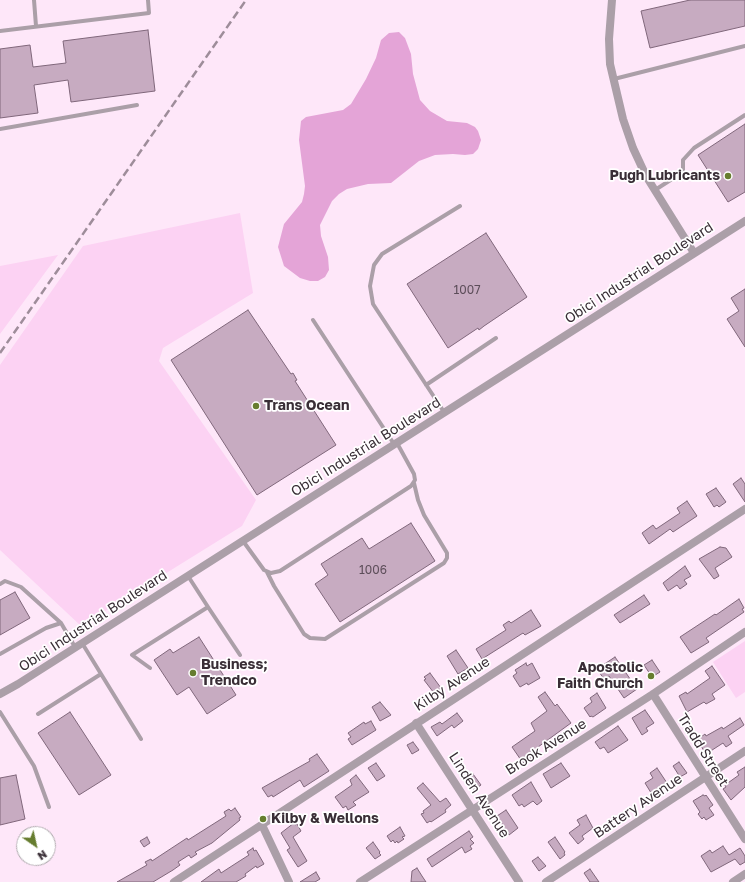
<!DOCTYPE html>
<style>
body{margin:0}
#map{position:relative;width:745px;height:882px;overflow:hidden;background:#fee7f9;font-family:"Golos Text",sans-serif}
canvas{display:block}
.north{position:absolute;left:16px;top:826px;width:40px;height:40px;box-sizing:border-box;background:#fff;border:1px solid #b0abaf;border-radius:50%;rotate:146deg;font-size:11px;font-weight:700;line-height:16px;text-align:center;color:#392e36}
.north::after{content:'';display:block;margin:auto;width:14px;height:18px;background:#667d2f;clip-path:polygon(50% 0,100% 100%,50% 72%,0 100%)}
</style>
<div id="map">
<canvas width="745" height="882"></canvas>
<div class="north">N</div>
</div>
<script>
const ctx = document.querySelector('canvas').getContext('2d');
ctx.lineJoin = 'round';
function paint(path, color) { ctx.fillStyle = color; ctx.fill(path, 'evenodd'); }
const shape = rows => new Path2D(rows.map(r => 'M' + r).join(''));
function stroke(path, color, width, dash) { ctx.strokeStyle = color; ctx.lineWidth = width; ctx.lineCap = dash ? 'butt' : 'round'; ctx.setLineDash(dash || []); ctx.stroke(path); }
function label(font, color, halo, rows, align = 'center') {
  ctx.font = font + ' "Golos Text",sans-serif'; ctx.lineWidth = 3.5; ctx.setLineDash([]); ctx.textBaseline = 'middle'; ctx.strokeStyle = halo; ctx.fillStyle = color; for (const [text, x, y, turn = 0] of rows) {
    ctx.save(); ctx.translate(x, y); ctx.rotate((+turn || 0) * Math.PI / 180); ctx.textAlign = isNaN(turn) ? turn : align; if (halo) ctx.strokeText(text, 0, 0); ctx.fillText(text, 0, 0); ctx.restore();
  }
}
paint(shape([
 [240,213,253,293,163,348,159,361,256,500,242,526,81,626,0,550,0,365,83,246],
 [58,255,0,334,0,266],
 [745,641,745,692,736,698,713,662]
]), '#fcd2f3');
paint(shape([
 [399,32,405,38,411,54,413,74,420,100,430,111,447,121,467,123,475,127,478,131,481,140,478,149,473,154,465,155,453,154,435,155,419,161,391,183,368,184,347,189,339,194,332,201,320,225,321,236,328,257,329,270,325,277,318,281,310,281,300,278,284,266,278,247,284,224,302,202,304,194,305,186,299,140,301,121,306,117,343,110,351,104,366,79,376,58,381,40,389,33]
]), '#e4a4d7');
const building = shape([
 [690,0,745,0,745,26,650,48,641,11,690,0],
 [148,30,155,91,71,102,68,80,34,85,38,113,0,118,0,49,30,45,33,67,66,63,63,41,148,30],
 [745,124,745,192,728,202,698,155,745,124],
 [486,233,527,297,484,326,479,330,478,328,448,348,407,284,486,233],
 [745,289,745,347,727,319,739,311,731,298,745,289],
 [248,310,291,374,293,373,297,380,295,381,336,445,257,495,171,360,248,310],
 [741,478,745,484,745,502,733,484,741,478],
 [716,488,726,502,719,507,717,505,714,507,706,494,716,488],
 [687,501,697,516,673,532,670,529,649,544,642,533,653,525,656,529,680,513,677,508,687,501],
 [411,523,435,561,340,622,315,584,328,575,321,564,362,538,369,549,411,523],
 [720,547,726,548,732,557,715,568,719,576,714,579,699,559,720,547],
 [685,566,691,576,684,580,687,584,680,589,677,585,668,591,663,583,685,566],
 [15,592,30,618,0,635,0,600,15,592],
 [644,595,650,604,620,623,614,615,644,595],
 [739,599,744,608,742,609,744,612,706,638,709,642,691,653,680,637,715,614,716,615,739,599],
 [531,610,541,626,525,635,523,633,482,659,476,649,506,630,503,625,509,621,511,623,531,610],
 [199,637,236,695,207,714,189,687,177,695,154,660,170,649,173,653,199,637],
 [456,650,468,668,458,674,447,656,456,650],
 [615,657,637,689,624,698,609,676,604,679,597,669,615,657],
 [652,660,660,672,652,677,644,665,652,660],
 [526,663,527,666,532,663,540,678,528,685,527,683,520,687,513,676,517,673,515,670,526,663],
 [712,666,725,685,712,694,715,699,706,704,704,702,687,712,679,696,686,692,687,694,710,678,705,671,712,666],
 [430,673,441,688,434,693,424,680,426,679,424,677,430,673],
 [545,692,555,706,557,704,571,723,538,747,539,753,523,763,512,747,535,731,531,723,547,711,538,697,545,692],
 [597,693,606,708,593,717,591,716,590,717,584,708,592,702,590,698,597,693],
 [380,702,391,715,380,721,372,707,380,702],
 [645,710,654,723,646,728,648,731,642,735,632,718,645,710],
 [70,712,111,775,79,795,38,733,70,712],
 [457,713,463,721,454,728,452,725,437,736,431,727,440,722,442,724,457,713],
 [740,718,744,725,728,736,732,743,726,747,723,743,706,754,697,740,705,734,706,736,722,727,723,729,740,718],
 [371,721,376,730,352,745,348,739,351,737,348,733,364,722,365,724,371,721],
 [618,726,628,740,608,753,604,747,600,749,595,742,618,726],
 [413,742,419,750,412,754,407,745,413,742],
 [317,754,329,771,304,787,300,780,273,797,272,795,268,797,262,788,310,761,309,759,317,754],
 [679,762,687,773,680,777,673,766,679,762],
 [376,763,385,776,377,781,368,768,376,763],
 [561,763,570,776,551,788,543,774,561,763],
 [745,767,745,787,731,800,723,789,726,787,725,785,739,775,737,772,745,767],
 [657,768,667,783,653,796,645,783,653,778,650,773,657,768],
 [473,774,481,785,474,790,468,780,467,778,473,774],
 [16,775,25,819,0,825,0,778,16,775],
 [356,775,369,792,353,802,356,805,348,810,346,806,343,808,335,797,352,785,350,780,356,775],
 [531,782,542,801,537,805,533,801,524,807,522,804,519,806,512,795,531,782],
 [423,783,440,802,446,798,451,805,445,810,446,812,431,822,430,821,427,823,421,814,424,813,423,811,431,805,417,788,423,783],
 [703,795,705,796,706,795,713,805,709,808,714,815,706,820,704,817,702,819,698,814,700,812,693,801,703,795],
 [235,808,241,817,239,818,240,820,212,843,195,852,197,854,191,858,189,855,178,862,180,865,173,870,153,882,117,882,147,865,145,862,151,859,152,861,184,840,187,838,188,840,226,816,224,812,229,809,231,811,235,808],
 [506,810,518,828,509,835,497,816,506,810],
 [586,815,593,828,582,836,584,839,578,844,569,833,580,825,577,820,586,815],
 [294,823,295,825,297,824,301,831,293,837,307,861,298,867,287,850,290,848,281,833,294,823],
 [400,827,405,836,402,837,404,839,398,843,397,841,395,843,393,840,391,842,387,836,400,827],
 [469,831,473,837,470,839,474,843,470,846,472,849,465,853,462,847,432,867,427,859,469,831],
 [147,837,150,843,144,847,140,841,147,837],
 [555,837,565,852,564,853,565,855,560,859,548,842,555,837],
 [373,842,380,852,379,853,381,855,375,859,366,848,373,842],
 [723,846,729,855,740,848,745,856,745,862,740,865,735,859,711,872,701,856,710,850,712,853,723,846],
 [253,848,254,851,256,850,264,864,257,868,256,866,245,874,246,876,236,882,201,882,219,869,221,873,238,862,249,855,247,852,253,848],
 [538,857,546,866,539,871,532,861,538,857],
 [417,868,422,876,426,882,411,882,412,871,417,868],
 [590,869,599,882,590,882,584,873,590,869],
 [316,872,320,879,315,882,300,882,316,872]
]);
paint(building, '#c7abc1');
stroke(building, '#80677b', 1);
stroke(shape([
 [34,0,36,26],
 [0,31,149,13,148,0],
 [614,79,745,46],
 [0,129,137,105],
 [655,190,683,172,683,160,694,148,745,115],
 [313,320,394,444],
 [426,385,496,338],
 [444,412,373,304,370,286,374,265,382,254,460,206],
 [243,541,264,570,271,573,280,571,411,486,415,480,414,474,397,443],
 [267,572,274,586,304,634,310,638,325,639,444,563,447,558,447,553,424,515,418,500,414,483],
 [0,584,5,581,21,587,61,623,75,647],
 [208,607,240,655],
 [82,643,141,739],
 [0,654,46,628,61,623],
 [150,668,132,655,208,607,188,576],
 [0,712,34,766,49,807],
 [38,714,101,674]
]), '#ab9fa8', 4);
stroke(shape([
 [612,0,609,39,610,64,623,119,633,148,646,176,694,253],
 [0,694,18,684,745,221],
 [653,694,745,839],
 [416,723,519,882],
 [262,825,289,882],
 [174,882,745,509],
 [360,882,653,694,745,632],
 [546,882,745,751],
 [733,882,745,874]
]), '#ab9fa8', 8);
stroke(shape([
 [0,353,246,0]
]), '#9e8d9a', 2.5, [8, 4]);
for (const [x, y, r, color] of [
 [728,176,4,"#667d2f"],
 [256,406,4,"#667d2f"],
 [193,673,4,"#667d2f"],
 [651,676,4,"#667d2f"],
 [263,819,4,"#667d2f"]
]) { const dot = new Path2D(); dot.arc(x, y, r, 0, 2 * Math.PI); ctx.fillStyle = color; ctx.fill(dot); stroke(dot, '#fff', 1.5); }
label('12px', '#5c4d59', null, [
 ["1007",467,290],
 ["1006",373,570]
]);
label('bold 14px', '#392e36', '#fff', [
 ["Pugh Lubricants",720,176,"right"],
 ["Trans Ocean",264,406],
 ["Business;",201,665],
 ["Trendco",201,681],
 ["Apostolic",643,668,"right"],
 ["Faith Church",643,684,"right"],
 ["Kilby & Wellons",271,819]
], 'left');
label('14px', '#392e36', '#fff', [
 ["Obici Industrial Boulevard",639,273,-33],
 ["Obici Industrial Boulevard",366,447,-32],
 ["Obici Industrial Boulevard",93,621,-33],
 ["Kilby Avenue",452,684,-33],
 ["Brook Avenue",546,747,-32],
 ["Tradd Street",703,750,58],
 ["Linden Avenue",479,795,57],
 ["Battery Avenue",638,806,-34]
]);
</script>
